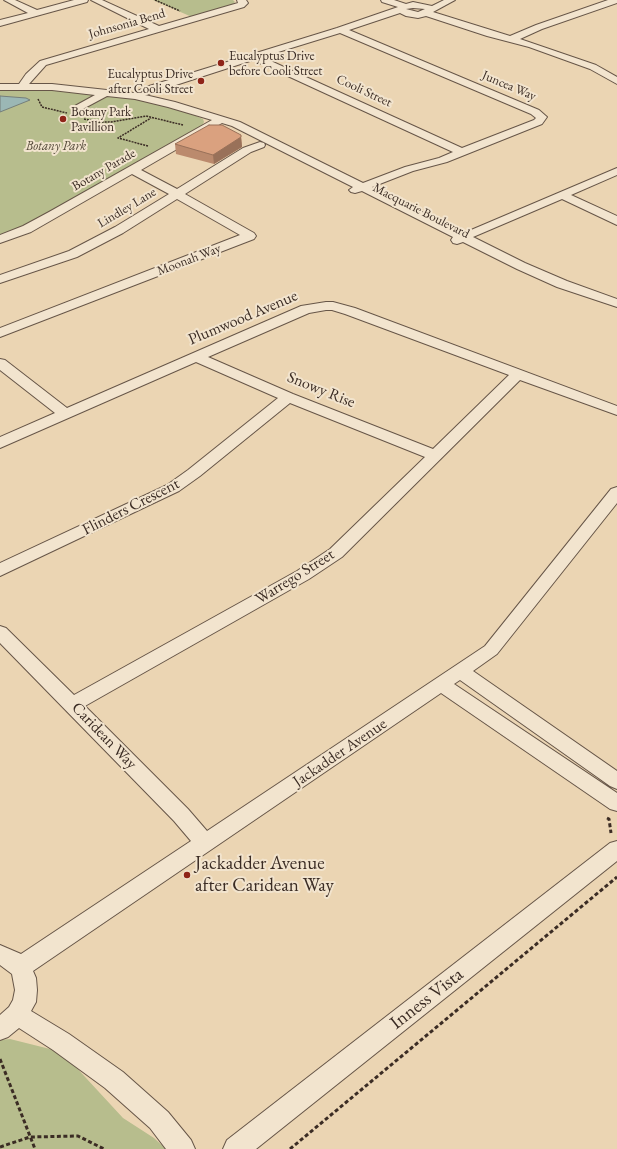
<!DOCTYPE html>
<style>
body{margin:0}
canvas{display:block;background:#ebd5b3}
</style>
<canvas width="617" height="1149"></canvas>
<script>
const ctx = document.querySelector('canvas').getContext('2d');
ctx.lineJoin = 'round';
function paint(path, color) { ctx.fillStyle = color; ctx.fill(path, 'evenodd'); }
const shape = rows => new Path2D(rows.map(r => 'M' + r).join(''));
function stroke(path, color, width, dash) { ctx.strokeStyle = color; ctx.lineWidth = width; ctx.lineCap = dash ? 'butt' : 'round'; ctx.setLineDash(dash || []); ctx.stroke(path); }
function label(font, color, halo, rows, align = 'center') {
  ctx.font = font + ' "EB Garamond",serif'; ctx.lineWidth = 4; ctx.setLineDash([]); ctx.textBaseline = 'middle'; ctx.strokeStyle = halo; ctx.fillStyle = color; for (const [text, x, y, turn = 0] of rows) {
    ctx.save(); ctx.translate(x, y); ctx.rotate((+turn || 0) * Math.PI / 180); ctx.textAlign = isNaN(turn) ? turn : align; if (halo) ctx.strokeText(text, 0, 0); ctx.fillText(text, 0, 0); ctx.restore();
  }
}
paint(shape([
 [153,0,233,0,235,2,232,5,192,17],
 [0,89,35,89,90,92,146,101,187,112,203,119,204,122,202,126,27,226,0,236],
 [10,1039,62,1052,123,1118,154,1138,166,1149,0,1149,0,1040]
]), '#b7bd8d');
const water = shape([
 [0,96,26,98,30,100,0,112,0,96]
]);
paint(water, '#9bb7b5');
stroke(water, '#757f7b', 1);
const minor = shape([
 [4,0,15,0,37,10,74,0,88,0,87,2,0,26,0,20,28,13,4,0],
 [91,0,102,0,159,26,238,3,237,0,246,0,248,3,244,7,46,65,29,84,52,84,134,93,146,87,337,28,398,7,382,2,381,0,394,0,406,4,413,2,432,6,444,0,455,0,433,12,510,36,536,25,608,0,617,0,617,3,542,29,520,39,596,65,617,77,617,84,590,69,529,47,487,36,426,16,418,18,406,16,400,13,349,30,539,110,547,117,542,124,447,162,413,171,372,187,464,233,617,168,617,175,571,195,617,216,617,225,562,199,473,237,525,263,567,281,617,299,617,307,557,287,517,269,463,242,457,244,453,243,451,240,453,237,362,191,355,193,351,192,349,190,353,187,232,126,222,123,141,170,177,189,243,148,260,142,264,143,265,145,264,147,251,152,185,194,254,233,256,236,254,239,0,337,0,328,240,235,177,199,123,233,77,257,0,283,0,275,69,251,115,227,169,194,132,174,31,232,0,243,0,235,23,226,49,212,212,120,168,107,135,99,107,96,79,111,74,108,75,106,95,95,52,90,0,90,0,84,19,84,26,74,40,61,149,29,91,0],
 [413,8,425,9,418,12,406,9,413,8],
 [340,33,531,114,536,118,534,120,462,148,262,57,340,33],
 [253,60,453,152,439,158,405,167,363,183,240,122,175,102,145,95,253,60],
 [326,302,333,302,355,308,617,406,617,415,520,380,342,557,309,579,85,706,188,809,207,831,485,646,611,489,617,487,617,503,497,654,473,671,617,771,617,789,610,786,460,680,454,684,617,793,617,811,610,809,441,693,33,971,36,978,37,990,36,1002,31,1011,69,1034,123,1072,168,1112,191,1140,195,1149,166,1149,150,1128,105,1088,53,1050,19,1028,8,1037,0,1040,0,1015,9,1007,13,1000,15,990,12,974,0,965,0,945,21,954,191,841,174,821,0,643,0,626,6,628,74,695,297,571,330,549,425,457,290,403,200,476,179,491,0,576,0,563,167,485,188,470,278,398,196,362,0,448,0,437,55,413,0,370,0,359,5,360,67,408,301,306,326,302],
 [326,310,332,310,345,314,509,375,433,449,293,394,208,357,309,313,326,310],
 [617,841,617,861,256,1149,223,1149,227,1140,610,843,617,841]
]);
stroke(minor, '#675648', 2);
stroke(shape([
 [155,0,180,11],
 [38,99,42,107,67,113],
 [84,119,99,122,111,122,146,116,183,125],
 [148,146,118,138,151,118]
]), '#3b2c24', 1.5, [2, 1]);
stroke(shape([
 [607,818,609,819,611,833],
 [0,1059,35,1149],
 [0,1147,30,1137,78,1136,104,1149],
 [290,1149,617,877]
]), '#3b2c24', 3, [4, 2.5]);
paint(minor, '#f2e4ce');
paint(shape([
 [241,135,242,147,214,164,176,154,175,144]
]), '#bb8a6d');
paint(shape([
 [241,137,242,147,214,164,213,155]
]), '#997159');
const building = shape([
 [209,125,222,125,241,135,241,137,213,155,175,144,209,125]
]);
paint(building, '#daa17f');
stroke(building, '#997159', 1);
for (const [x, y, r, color] of [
 [221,63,4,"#8f2418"],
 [201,81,4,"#8f2418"],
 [63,119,4,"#8f2418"],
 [187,875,4,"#8f2418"]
]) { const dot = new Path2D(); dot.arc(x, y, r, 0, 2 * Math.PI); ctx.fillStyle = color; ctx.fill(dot); stroke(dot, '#f2e4ce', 1.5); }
label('13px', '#3b2c24', '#f2e4ce', [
 ["Johnsonia Bend",127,24,-16],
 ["Juncea Way",509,86,23],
 ["Cooli Street",364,91,25],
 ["Botany Parade",104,170,-30],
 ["Lindley Lane",127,208,-31],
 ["Macquarie Boulevard",421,211,27],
 ["Moonah Way",189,260,-21]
]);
label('13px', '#3b2c24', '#f2e4ce', [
 ["Eucalyptus Drive",229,56],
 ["before Cooli Street",229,71],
 ["Eucalyptus Drive",193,74,"right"],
 ["after Cooli Street",193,89,"right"],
 ["Botany Park",71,112],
 ["Pavillion",71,127]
], 'left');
label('italic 13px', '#544939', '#f2e4ce', [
 ["Botany Park",56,146]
]);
label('16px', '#3b2c24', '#f2e4ce', [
 ["Plumwood Avenue",243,318,-23],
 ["Snowy Rise",321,390,22],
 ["Flinders Crescent",131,507,-27],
 ["Warrego Street",295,577,-32],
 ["Caridean Way",104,736,46],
 ["Jackadder Avenue",340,753,-34]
]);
label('19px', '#3b2c24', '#f2e4ce', [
 ["Jackadder Avenue",195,864],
 ["after Caridean Way",195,886]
], 'left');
label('19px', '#3b2c24', '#f2e4ce', [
 ["Inness Vista",427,999,-38]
]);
</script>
